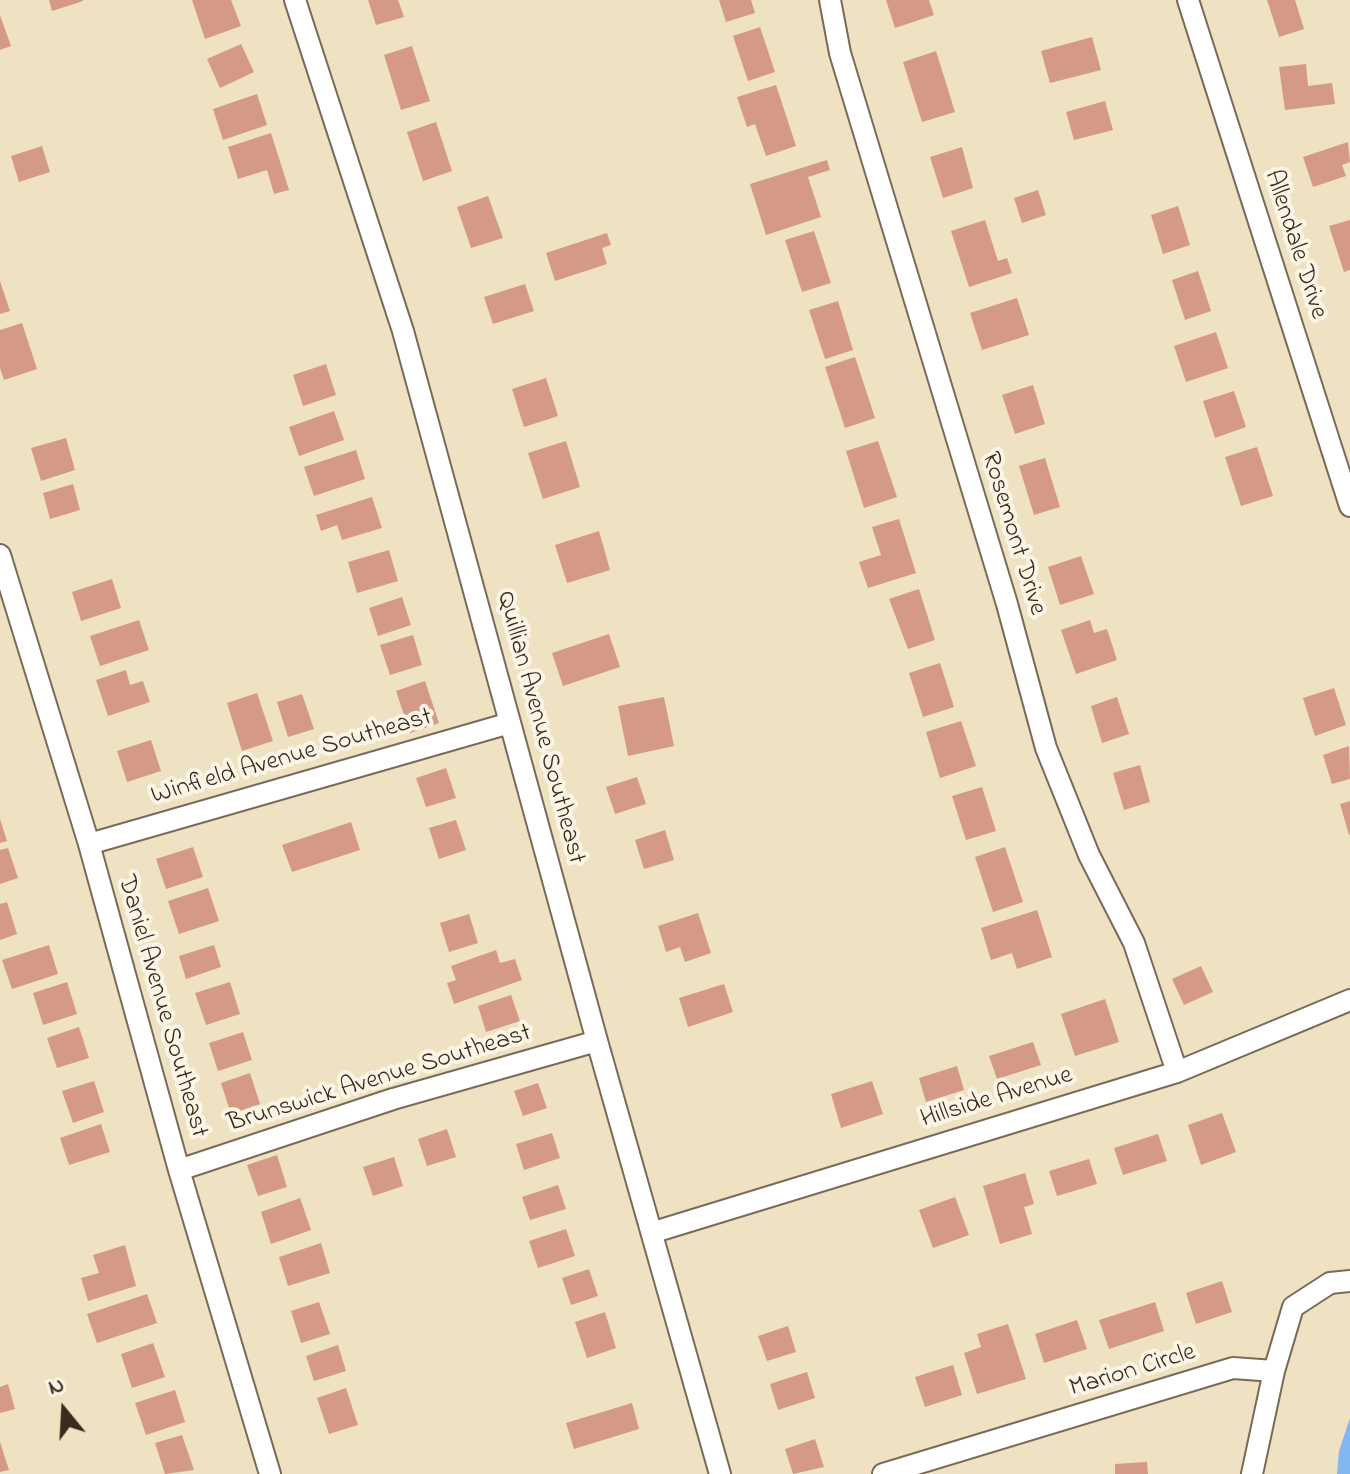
<!DOCTYPE html>
<style>
body{margin:0}
#map{position:relative;width:1350px;height:1474px;overflow:hidden;background:#efe2c3;font-family:"Indie Flower",sans-serif}
canvas{display:block}
.north{position:absolute;left:24px;top:1370px;width:80px;height:80px;-webkit-text-stroke:6px #fcf5e5;paint-order:stroke;rotate:342deg;font-size:22px;font-weight:700;line-height:32px;text-align:center;color:#3b2a1e}
.north::after{content:'';display:block;margin:auto;width:28px;height:36px;background:#3b2a1e;clip-path:polygon(50% 0,100% 100%,50% 72%,0 100%)}
</style>
<div id="map">
<canvas width="1350" height="1474"></canvas>
<div class="north">N</div>
</div>
<script>
const ctx = document.querySelector('canvas').getContext('2d');
ctx.lineJoin = 'round';
function paint(path, color) { ctx.fillStyle = color; ctx.fill(path, 'evenodd'); }
const shape = rows => new Path2D(rows.map(r => 'M' + r).join(''));
function stroke(path, color, width, dash) { ctx.strokeStyle = color; ctx.lineWidth = width; ctx.lineCap = dash ? 'butt' : 'round'; ctx.setLineDash(dash || []); ctx.stroke(path); }
function label(font, color, halo, rows, align = 'center') {
  ctx.font = font + ' "Indie Flower",sans-serif'; ctx.lineWidth = 8; ctx.setLineDash([]); ctx.textBaseline = 'middle'; ctx.strokeStyle = halo; ctx.fillStyle = color; for (const [text, x, y, turn = 0] of rows) {
    ctx.save(); ctx.translate(x, y); ctx.rotate((+turn || 0) * Math.PI / 180); ctx.textAlign = isNaN(turn) ? turn : align; if (halo) ctx.strokeText(text, 0, 0); ctx.fillText(text, 0, 0); ctx.restore();
  }
}
paint(shape([
 [1350,1418,1350,1474,1337,1474,1339,1451]
]), '#82b6f0');
paint(shape([
 [49,0,83,0,83,1,52,11],
 [192,0,231,0,241,26,205,39],
 [368,0,398,0,404,17,376,25],
 [719,0,751,0,755,13,726,22],
 [886,0,929,0,934,15,895,28],
 [1267,0,1295,0,1304,29,1279,37],
 [0,15,11,46,0,50],
 [760,27,775,72,748,81,733,36],
 [1092,37,1101,70,1050,83,1041,51],
 [241,44,254,72,220,88,207,59],
 [412,46,430,101,401,110,384,55],
 [936,51,955,112,922,122,903,62],
 [1306,64,1308,86,1332,83,1335,104,1285,110,1279,67],
 [776,85,796,146,766,156,755,124,747,127,737,97],
 [257,94,267,125,223,140,213,109],
 [1105,101,1113,130,1074,140,1066,112],
 [436,122,452,171,423,181,407,132],
 [271,133,289,190,274,194,267,170,238,179,228,147],
 [1348,142,1350,162,1342,165,1346,176,1313,187,1303,157],
 [42,146,50,172,19,182,11,156],
 [962,147,973,188,943,198,930,157],
 [827,160,830,170,808,177,821,217,766,235,750,184],
 [1038,190,1046,215,1022,223,1014,198],
 [488,196,503,238,471,248,457,207],
 [1178,206,1190,245,1163,254,1151,215],
 [985,220,998,261,1007,258,1012,273,969,287,951,231],
 [1350,220,1350,270,1344,272,1329,226],
 [814,231,831,283,802,292,785,240],
 [607,233,611,245,602,248,607,264,555,281,546,253],
 [1198,271,1211,311,1185,320,1172,280],
 [0,281,10,311,0,314],
 [525,284,534,311,493,324,484,297],
 [1017,298,1029,335,982,350,970,313],
 [838,301,853,350,825,359,809,310],
 [22,323,37,369,4,380,0,368,0,330],
 [1216,332,1228,368,1186,382,1174,346],
 [855,357,875,418,845,428,825,367],
 [326,364,336,395,303,406,293,375],
 [546,378,558,416,524,427,512,389],
 [1033,385,1045,424,1015,434,1002,395],
 [1234,391,1246,427,1215,438,1203,401],
 [334,411,344,440,299,456,289,427],
 [66,438,75,470,41,481,31,448],
 [566,441,580,487,543,499,528,453],
 [878,441,897,497,864,508,846,451],
 [1257,447,1273,496,1241,506,1225,457],
 [356,450,365,479,314,496,304,467],
 [1045,458,1060,507,1034,515,1019,466],
 [73,484,80,510,50,519,43,493],
 [372,497,382,528,342,540,337,525,321,531,316,515],
 [899,519,916,573,868,588,859,562,881,555,872,527],
 [599,531,610,570,567,583,555,545],
 [389,550,398,581,357,593,348,562],
 [1081,556,1094,594,1060,605,1048,567],
 [112,579,121,608,81,621,72,592],
 [919,589,935,640,908,649,889,599],
 [402,597,411,625,378,636,369,608],
 [139,620,149,650,100,666,90,636],
 [1090,620,1094,633,1107,629,1117,660,1076,674,1061,630],
 [609,634,620,667,563,686,552,653],
 [413,635,422,665,390,675,380,645],
 [940,663,954,707,923,717,909,673],
 [126,670,130,685,143,681,150,702,108,716,96,680],
 [425,681,439,723,410,733,396,691],
 [1334,688,1346,725,1315,736,1303,698],
 [257,693,273,741,242,751,227,703],
 [302,694,314,729,288,737,277,702],
 [664,697,674,746,628,756,618,706],
 [1117,697,1129,734,1102,743,1091,706],
 [961,721,976,766,940,778,926,732],
 [151,740,161,771,127,782,117,751],
 [1349,746,1350,779,1332,784,1323,755],
 [1140,765,1150,802,1124,810,1113,773],
 [446,768,456,798,426,807,416,778],
 [637,777,646,804,615,814,606,787],
 [982,787,996,831,966,840,952,796],
 [1350,801,1350,834,1349,835,1340,804],
 [0,819,7,841,0,843],
 [456,820,466,850,439,859,429,828],
 [351,822,360,850,292,872,282,845],
 [665,830,674,860,644,869,635,840],
 [193,847,203,877,166,889,156,859],
 [1005,847,1023,902,993,912,975,857],
 [8,848,18,878,0,884,0,850],
 [208,888,219,921,179,934,168,901],
 [7,902,17,934,0,940,0,904],
 [1037,910,1052,957,1017,969,1012,953,991,960,981,928],
 [698,913,711,953,685,962,680,947,666,952,658,926],
 [469,914,478,943,449,952,440,923],
 [49,945,58,974,12,989,2,960],
 [214,945,221,967,186,979,179,956],
 [496,950,500,963,515,959,522,980,454,1004,447,983,456,980,451,966],
 [1201,966,1213,992,1184,1005,1172,979],
 [67,982,77,1014,43,1025,33,993],
 [230,982,240,1014,206,1025,195,993],
 [724,984,733,1012,688,1027,679,998],
 [511,995,520,1021,486,1032,478,1006],
 [1105,999,1119,1042,1075,1056,1061,1014],
 [79,1027,89,1058,57,1068,47,1038],
 [243,1032,252,1060,218,1071,209,1043],
 [1033,1042,1041,1065,997,1079,989,1056],
 [957,1066,964,1090,926,1102,919,1078],
 [250,1073,260,1104,231,1114,221,1083],
 [94,1081,104,1112,73,1123,62,1091],
 [872,1081,883,1114,841,1128,831,1094],
 [538,1083,547,1108,523,1116,514,1091],
 [1222,1113,1236,1152,1201,1165,1188,1125],
 [101,1124,110,1152,69,1165,60,1138],
 [447,1129,456,1157,427,1166,418,1139],
 [552,1133,560,1158,524,1170,516,1144],
 [1158,1134,1167,1161,1123,1175,1114,1148],
 [277,1155,287,1187,258,1196,247,1165],
 [394,1157,403,1186,373,1196,363,1167],
 [1089,1159,1097,1184,1057,1196,1049,1171],
 [1025,1173,1034,1204,1024,1207,1032,1234,1000,1244,983,1186],
 [558,1185,566,1209,530,1220,522,1197],
 [955,1197,969,1235,933,1248,919,1210],
 [300,1198,311,1230,271,1244,261,1212],
 [566,1229,575,1256,538,1268,529,1241],
 [321,1243,330,1273,288,1286,279,1257],
 [125,1245,136,1286,88,1301,81,1278,99,1273,93,1255],
 [589,1269,598,1296,571,1305,562,1278],
 [1222,1281,1232,1312,1196,1324,1186,1293],
 [147,1294,157,1323,97,1343,87,1314],
 [319,1302,330,1334,301,1343,291,1311],
 [1155,1302,1164,1331,1109,1349,1099,1320],
 [605,1312,616,1348,587,1358,575,1322],
 [1077,1320,1087,1349,1044,1363,1035,1334],
 [1008,1324,1026,1379,977,1394,964,1353,981,1347,977,1334],
 [788,1326,796,1352,767,1361,758,1336],
 [153,1343,165,1377,132,1388,121,1354],
 [338,1345,346,1371,314,1381,306,1356],
 [953,1365,962,1395,925,1407,915,1377],
 [807,1372,815,1398,778,1410,770,1384],
 [8,1384,15,1409,0,1413,0,1387],
 [346,1388,358,1425,329,1434,317,1398],
 [175,1390,185,1422,146,1435,135,1403],
 [632,1403,639,1429,574,1449,566,1423],
 [182,1435,194,1470,165,1474,155,1443],
 [815,1439,824,1467,793,1474,785,1449],
 [0,1442,9,1470,0,1472],
 [1147,1462,1148,1474,1115,1474,1115,1464]
]), '#d49987');
const minor = shape([
 [295,0,403,331,597,1041,720,1474],
 [830,0,840,53,1007,604,1046,748,1089,855,1134,943,1177,1072],
 [1188,0,1350,506],
 [0,555,89,844,179,1170,270,1474],
 [89,844,510,723],
 [179,1170,393,1099,597,1041],
 [654,1232,1177,1072,1350,1000],
 [883,1474,1233,1368,1274,1371,1293,1307,1330,1283,1350,1281],
 [1252,1474,1274,1371]
]);
stroke(minor, '#7a6a58', 24);
stroke(minor, '#fff', 20);
label('26px', '#3b2a1e', '#fcf5e5', [
 ["Allendale Drive",1294,245,72],
 ["Rosemont Drive",1012,534,73],
 ["Quillian Avenue Southeast",539,728,75],
 ["Winfield Avenue Southeast",292,758,-16],
 ["Daniel Avenue Southeast",161,1007,74],
 ["Brunswick Avenue Southeast",380,1080,-17],
 ["Hillside Avenue",997,1099,-17],
 ["Marion Circle",1133,1372,-17]
]);
</script>
